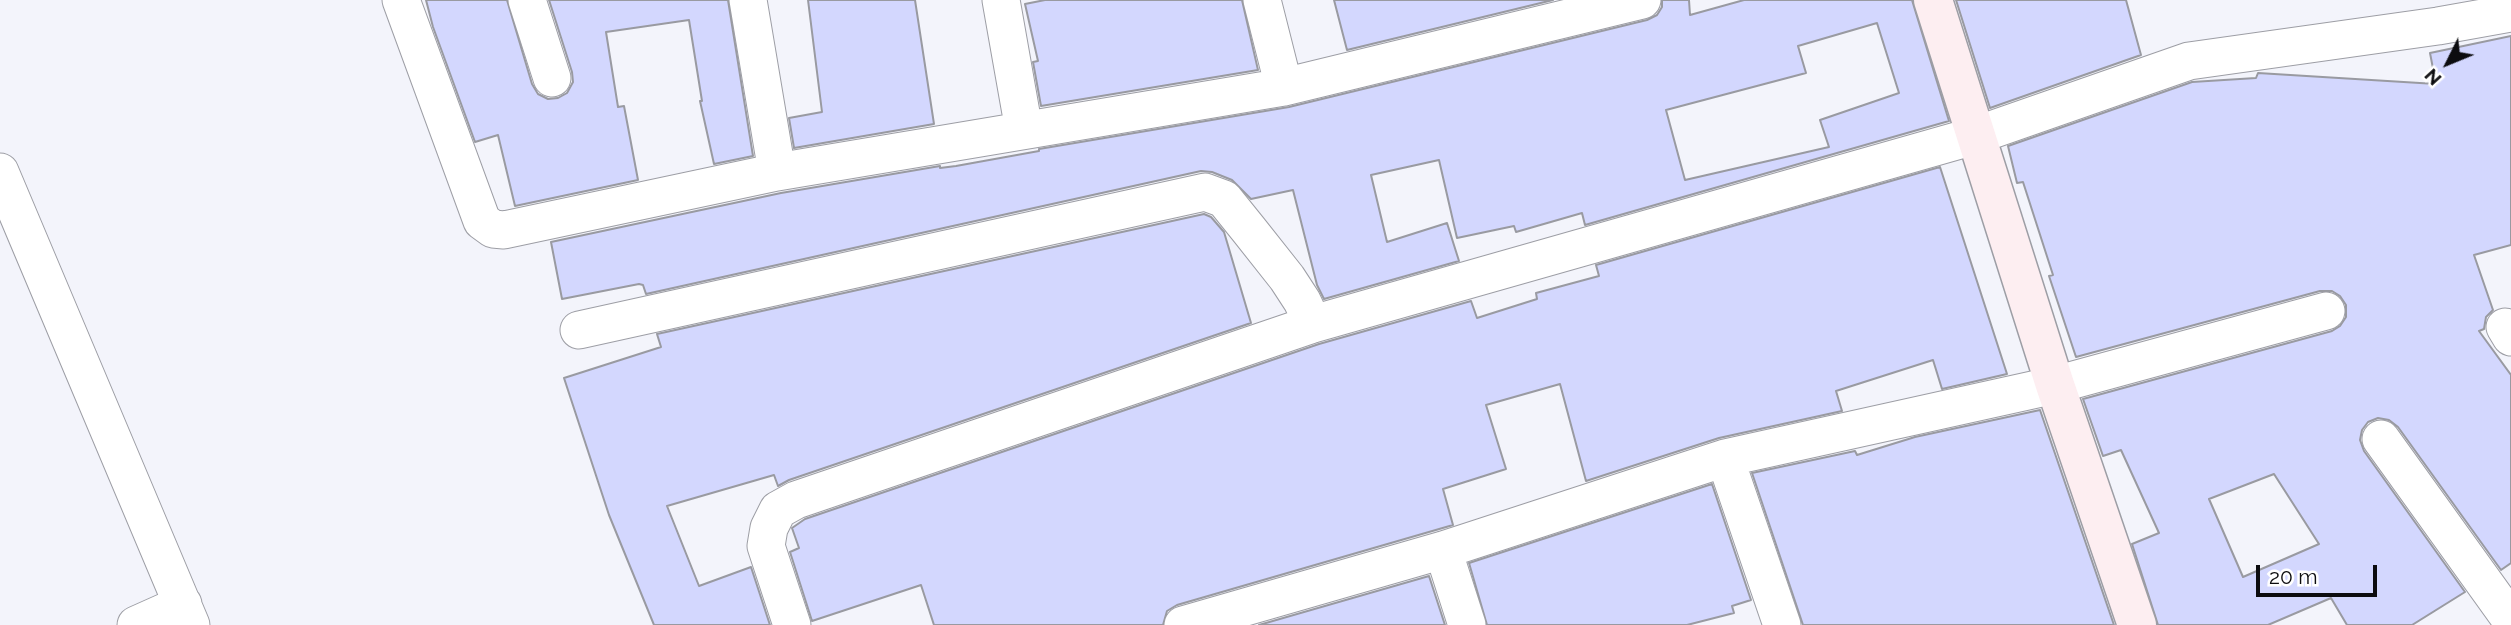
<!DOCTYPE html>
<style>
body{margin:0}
#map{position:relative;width:2511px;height:625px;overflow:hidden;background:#f3f4fb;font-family:Raleway,sans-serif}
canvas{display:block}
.north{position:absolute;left:2413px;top:28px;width:70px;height:70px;-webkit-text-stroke:5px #fff;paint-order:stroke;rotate:227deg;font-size:19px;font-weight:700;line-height:28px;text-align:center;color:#0c0c0f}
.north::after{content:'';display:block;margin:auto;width:24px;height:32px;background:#0c0c0f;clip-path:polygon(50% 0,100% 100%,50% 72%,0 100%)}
.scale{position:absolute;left:2256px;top:565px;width:121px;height:32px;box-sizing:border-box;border:4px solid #0c0c0f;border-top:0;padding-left:9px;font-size:21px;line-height:24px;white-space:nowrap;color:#0c0c0f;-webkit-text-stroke:5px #fff;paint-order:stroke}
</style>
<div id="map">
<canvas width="2511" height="625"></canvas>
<div class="north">N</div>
<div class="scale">20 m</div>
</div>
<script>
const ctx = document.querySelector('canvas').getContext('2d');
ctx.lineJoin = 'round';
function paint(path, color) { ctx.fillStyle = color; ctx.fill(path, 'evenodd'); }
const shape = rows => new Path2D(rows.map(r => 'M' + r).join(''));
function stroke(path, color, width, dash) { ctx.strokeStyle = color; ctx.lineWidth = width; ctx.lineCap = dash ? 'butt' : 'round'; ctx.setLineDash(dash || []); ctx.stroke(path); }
const building = shape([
 [426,0,507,0,532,84,538,94,548,99,558,98,567,93,573,82,572,72,549,0,728,0,753,156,714,164,700,101,702,101,689,20,606,32,618,107,624,106,638,180,515,206,498,135,475,142,433,27,426,0],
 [808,0,915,0,934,124,794,148,789,118,822,112,808,0],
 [1045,0,1242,0,1258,70,1041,106,1033,62,1038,61,1025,4,1045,0],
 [1334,0,1553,0,1347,50,1334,0],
 [1662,0,1689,0,1690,15,1744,0,1912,0,1949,121,1585,225,1582,213,1516,232,1514,226,1457,238,1439,160,1371,175,1387,242,1447,223,1459,261,1324,299,1317,285,1293,190,1251,199,1232,180,1212,172,1201,171,646,294,643,285,639,284,562,299,551,242,781,193,940,166,940,168,956,166,1039,151,1039,149,1289,107,1647,20,1657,15,1662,7,1662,0],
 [1877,23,1899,93,1820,120,1829,147,1685,180,1666,110,1806,73,1798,46,1877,23],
 [1956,0,2126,0,2141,55,1990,108,1956,0],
 [2511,36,2511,245,2474,255,2493,310,2486,317,2484,329,2479,331,2511,375,2511,563,2501,570,2398,427,2389,420,2378,418,2368,422,2362,430,2360,440,2364,451,2465,592,2412,625,2347,625,2331,598,2268,625,2158,625,2132,544,2159,533,2121,450,2103,456,2083,399,2332,331,2340,326,2346,317,2346,305,2340,296,2332,291,2320,291,2076,357,2049,276,2053,275,2023,182,2017,183,2008,146,2192,82,2256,78,2258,73,2436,84,2430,53,2511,36],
 [2274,474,2319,544,2243,577,2209,499,2274,474],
 [1940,167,2007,374,1942,389,1933,360,1836,391,1842,411,1719,438,1586,481,1560,384,1486,405,1506,469,1443,489,1453,525,1177,605,1167,611,1163,625,934,625,921,585,812,621,790,552,799,548,792,528,805,519,1319,344,1471,301,1477,318,1537,299,1536,293,1599,276,1596,265,1940,167],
 [1204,214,1211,217,1224,232,1251,323,789,480,778,486,774,475,667,506,699,586,751,567,770,625,654,625,609,515,564,378,661,347,657,334,1204,214],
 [2040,410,2114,625,1803,625,1752,473,1855,451,1857,455,1915,437,2040,410],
 [1712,484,1751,600,1732,606,1734,613,1687,625,1487,625,1469,563,1712,484],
 [1429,576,1445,625,1259,625,1429,576]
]);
paint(building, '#d3d7fe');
stroke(building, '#999aa1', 2);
const street = shape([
 [401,0,482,221,493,229,504,230,777,172,1284,87,1642,0],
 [527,0,552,78],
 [748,0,777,172],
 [1001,0,1024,130],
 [1262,0,1284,87],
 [0,172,191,625],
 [2505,327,2511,337],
 [579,330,1205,192,1224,199,1249,230,1287,278,1302,301,1313,324],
 [2381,439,2511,620],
 [1725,458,1782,625],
 [1443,550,1467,625],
 [136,625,183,604],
 [792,625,766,546,769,528,778,510,796,500,1313,324,1974,136,2189,61,2438,26,2511,13],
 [1183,625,1443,550,1725,458,2055,385,2326,311]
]);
const secondary = shape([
 [1933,0,2055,385,2137,625]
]);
stroke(street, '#9d9ea5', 39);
stroke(secondary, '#9d9ea5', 41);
stroke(street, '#fff', 37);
stroke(secondary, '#fdeef1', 38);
</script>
